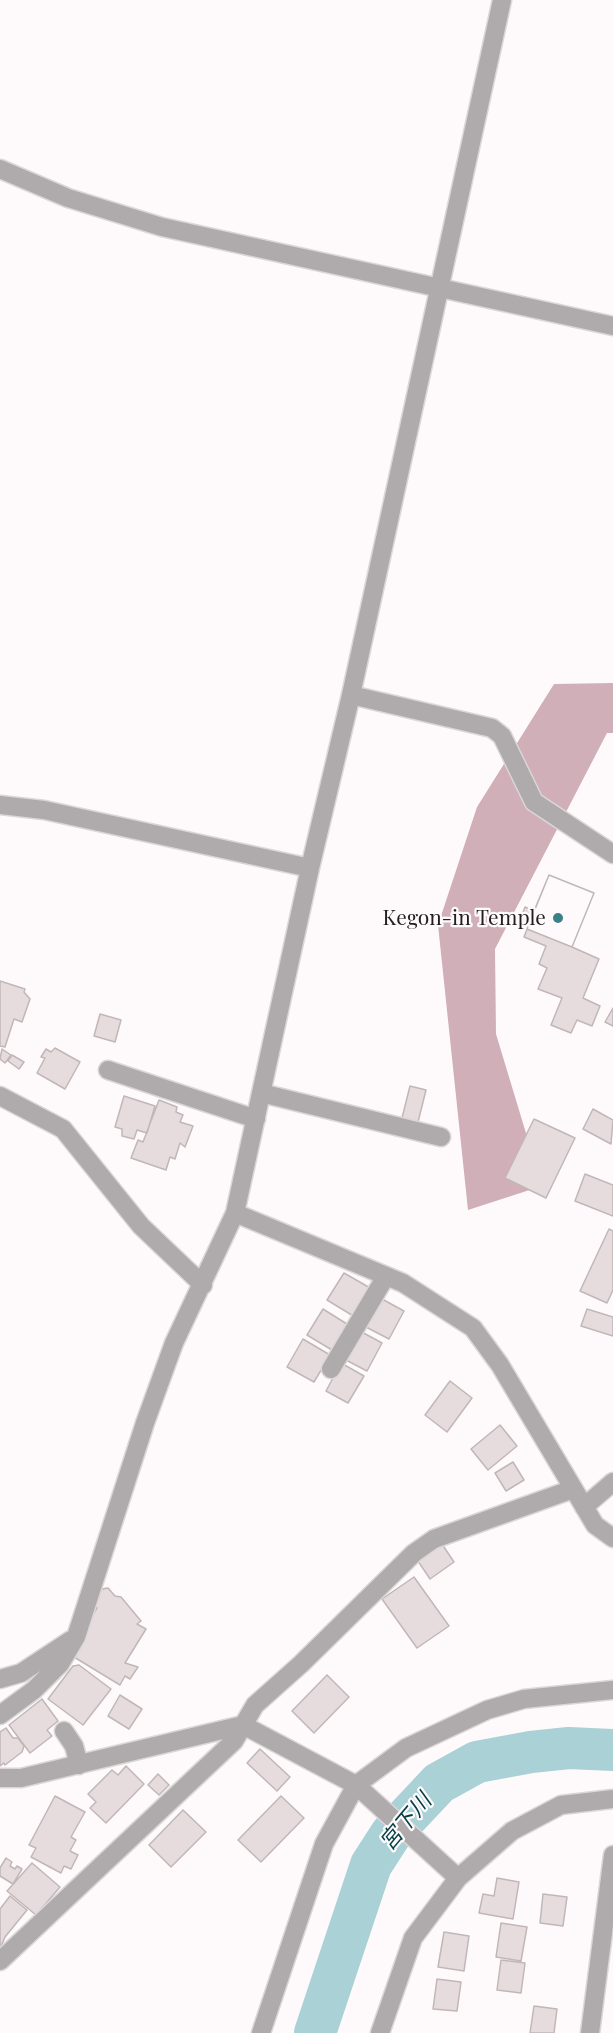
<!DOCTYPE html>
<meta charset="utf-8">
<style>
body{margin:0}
canvas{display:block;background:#fefafb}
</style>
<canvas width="613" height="2033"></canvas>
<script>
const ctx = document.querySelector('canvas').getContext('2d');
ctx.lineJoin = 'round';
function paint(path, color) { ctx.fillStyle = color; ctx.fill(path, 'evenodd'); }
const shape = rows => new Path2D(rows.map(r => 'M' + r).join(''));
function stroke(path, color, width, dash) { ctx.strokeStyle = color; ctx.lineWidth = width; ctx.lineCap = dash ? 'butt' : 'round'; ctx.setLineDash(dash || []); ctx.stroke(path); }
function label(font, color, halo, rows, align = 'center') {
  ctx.font = font + ' "Playfair Display","Noto Sans JP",serif'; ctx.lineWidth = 4.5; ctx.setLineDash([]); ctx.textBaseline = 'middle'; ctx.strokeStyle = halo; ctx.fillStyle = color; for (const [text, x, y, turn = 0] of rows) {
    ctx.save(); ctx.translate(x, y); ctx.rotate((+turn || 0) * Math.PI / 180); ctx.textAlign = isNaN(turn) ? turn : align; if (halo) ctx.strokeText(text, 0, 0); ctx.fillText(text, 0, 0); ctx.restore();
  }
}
paint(shape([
 [613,683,613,733,607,733,495,949,496,1034,542,1186,468,1210,438,925,477,807,554,684]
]), '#d1afb9');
stroke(shape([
 [315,2033,371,1865,391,1834,439,1783,477,1762,531,1752,569,1748,613,1750]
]), '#aad1d5', 42);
const building = shape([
 [549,875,594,893,572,947,599,959,583,998,600,1006,592,1026,577,1020,571,1033,551,1025,562,998,538,989,547,968,539,964,546,946,524,937,529,924,520,920,525,907,534,911,549,875],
 [549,875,594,893,572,947,527,929,549,875],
 [0,981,25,989,24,992,30,999,22,1022,14,1019,5,1047,0,1046,0,981],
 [613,1008,613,1026,605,1022,613,1008],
 [100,1014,121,1020,115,1042,94,1036,100,1014],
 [55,1048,80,1062,65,1089,37,1073,45,1058,41,1057,46,1049,51,1052,55,1048],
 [2,1049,11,1055,5,1063,0,1059,2,1049],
 [12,1055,24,1062,19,1069,8,1061,12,1055],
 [410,1086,426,1090,418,1122,402,1118,410,1086],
 [124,1096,155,1106,147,1133,137,1130,134,1139,122,1136,122,1129,115,1127,124,1096],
 [159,1100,177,1107,176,1112,183,1115,180,1122,193,1126,185,1147,180,1143,175,1159,170,1157,166,1170,131,1158,138,1140,143,1142,159,1100],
 [593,1109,613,1120,611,1144,583,1129,593,1109],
 [534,1119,575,1138,546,1198,505,1178,534,1119],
 [585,1174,613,1185,613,1216,575,1201,585,1174],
 [609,1229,613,1231,613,1290,607,1303,580,1291,609,1229],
 [344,1273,372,1289,355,1317,327,1300,344,1273],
 [382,1299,404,1311,389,1339,366,1327,382,1299],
 [323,1309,347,1324,332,1350,307,1335,323,1309],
 [587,1309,613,1317,613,1336,581,1326,587,1309],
 [360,1331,382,1343,367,1371,344,1359,360,1331],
 [303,1339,330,1355,314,1382,287,1367,303,1339],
 [341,1363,364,1376,348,1403,326,1391,341,1363],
 [450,1381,472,1398,447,1432,425,1415,450,1381],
 [500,1425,517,1446,488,1470,471,1449,500,1425],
 [513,1462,524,1480,506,1491,495,1473,513,1462],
 [442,1544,454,1562,430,1579,418,1561,442,1544],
 [414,1577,449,1626,417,1648,382,1599,414,1577],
 [108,1588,115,1596,121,1597,141,1621,137,1624,146,1629,125,1663,138,1667,130,1679,125,1676,120,1685,69,1654,97,1608,92,1605,102,1589,108,1588],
 [79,1665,111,1689,83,1725,48,1699,73,1666,79,1665],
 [327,1675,349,1697,314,1733,292,1711,327,1675],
 [120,1695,142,1709,129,1729,108,1716,120,1695],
 [42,1699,58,1721,47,1730,52,1736,30,1753,9,1725,42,1699],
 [6,1728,13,1738,18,1738,24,1746,22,1752,5,1765,4,1763,0,1766,0,1732,6,1728],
 [260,1749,290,1777,277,1791,247,1763,260,1749],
 [126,1766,144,1784,106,1823,90,1808,96,1802,88,1794,112,1770,118,1775,126,1766],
 [158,1774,169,1785,159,1795,148,1785,158,1774],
 [55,1796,85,1812,71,1837,76,1840,70,1851,78,1855,71,1869,64,1866,61,1873,31,1857,36,1848,29,1845,55,1796],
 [281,1796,304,1818,261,1862,238,1840,281,1796],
 [183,1810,206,1832,171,1867,149,1845,183,1810],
 [6,1858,12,1862,10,1866,15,1869,17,1866,22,1869,13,1884,0,1876,0,1868,6,1858],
 [32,1863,60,1887,36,1915,7,1891,32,1863],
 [497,1878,519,1882,513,1919,479,1913,483,1894,494,1896,497,1878],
 [543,1894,567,1897,563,1926,540,1923,543,1894],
 [10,1896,27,1910,5,1937,0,1949,0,1909,10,1896],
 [501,1923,527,1927,521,1961,496,1957,501,1923],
 [444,1932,469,1936,464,1971,438,1967,444,1932],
 [501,1960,525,1963,521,1993,497,1990,501,1960],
 [437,1979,461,1982,457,2011,433,2009,437,1979],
 [534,2006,557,2009,554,2033,530,2033,534,2006]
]);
paint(building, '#e6dcde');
stroke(building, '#c1b7b9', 1.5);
const minor = shape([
 [0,169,68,198,162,227,613,326],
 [351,695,492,728,502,736,534,802,613,854],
 [0,805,44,810,310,868],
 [108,1070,256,1119],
 [261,1093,441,1137],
 [0,1096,63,1129,141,1226,203,1285],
 [235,1213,403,1283,473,1328,500,1365,595,1525,613,1538],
 [331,1369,386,1276],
 [584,1507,613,1482],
 [0,1679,21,1673,71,1640],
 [0,1715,34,1690,60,1664,76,1637,145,1423,174,1343,235,1213,310,868,351,695,502,0],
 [64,1731,74,1746,79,1765],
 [0,1778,21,1778,243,1725,356,1785,458,1878],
 [0,1961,234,1741,255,1705,301,1664,414,1553,434,1539,573,1489],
 [261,2033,324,1844,356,1785,406,1748,487,1710,524,1699,613,1690],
 [380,2033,413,1938,458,1878,512,1831,561,1805,613,1799],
 [590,2033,613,1855]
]);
stroke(minor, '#dbd7d8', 21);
stroke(minor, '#afaaab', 18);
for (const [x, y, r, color] of [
 [558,918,6,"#398188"]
]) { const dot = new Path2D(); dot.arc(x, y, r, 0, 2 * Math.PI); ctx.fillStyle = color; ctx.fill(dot); stroke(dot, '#fefafb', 2); }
label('21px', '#221e1f', '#fefafb', [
 ["Kegon-in Temple",546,918]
], 'right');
label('italic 22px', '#003e43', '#fefafb', [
 ["宮下川",406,1822,-50]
]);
</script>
